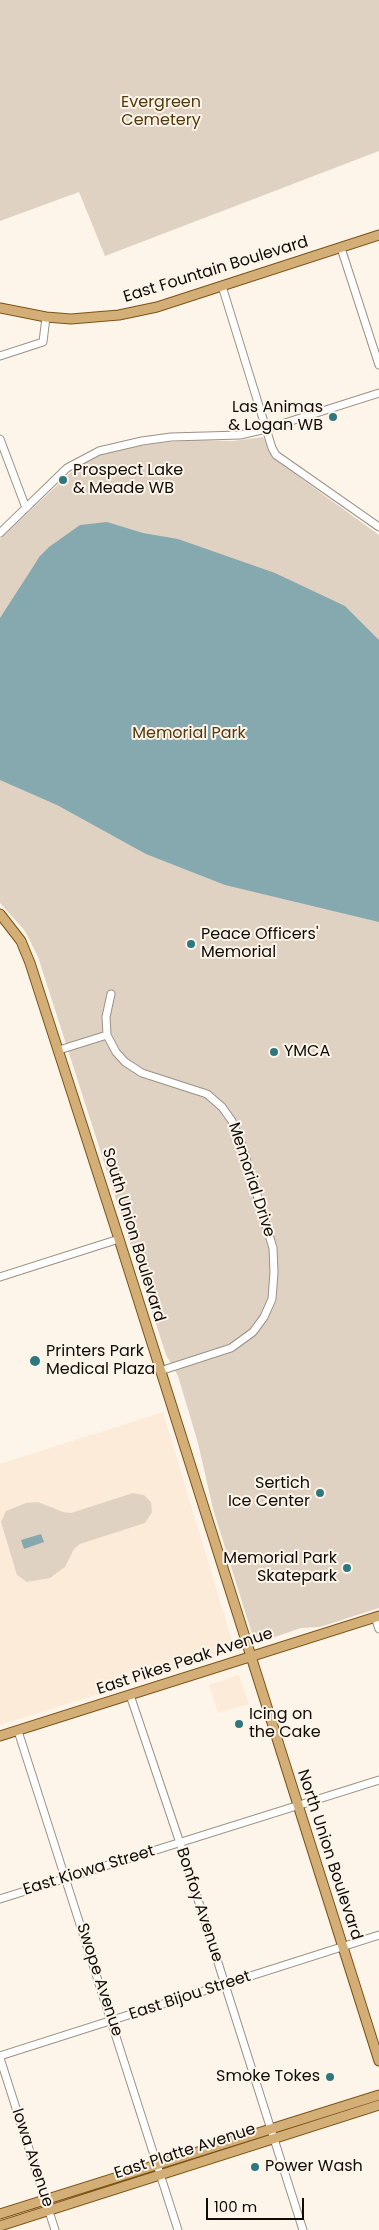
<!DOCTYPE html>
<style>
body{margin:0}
#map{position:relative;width:379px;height:2230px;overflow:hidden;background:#fef5ea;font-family:Poppins,sans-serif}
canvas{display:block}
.scale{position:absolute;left:206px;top:2198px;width:98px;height:22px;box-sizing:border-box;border:2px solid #0f0b07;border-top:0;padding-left:6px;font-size:15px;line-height:18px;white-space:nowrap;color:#0f0b07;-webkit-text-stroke:4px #fef5ea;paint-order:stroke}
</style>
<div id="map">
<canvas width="379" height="2230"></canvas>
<div class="scale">100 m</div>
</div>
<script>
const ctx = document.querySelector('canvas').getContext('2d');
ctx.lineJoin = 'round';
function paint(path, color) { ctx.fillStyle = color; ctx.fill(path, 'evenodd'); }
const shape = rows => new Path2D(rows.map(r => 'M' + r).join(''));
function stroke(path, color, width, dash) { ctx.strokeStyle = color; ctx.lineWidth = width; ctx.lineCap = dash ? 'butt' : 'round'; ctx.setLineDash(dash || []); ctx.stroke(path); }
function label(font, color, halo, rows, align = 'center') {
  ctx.font = font + ' Poppins,sans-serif'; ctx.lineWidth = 4; ctx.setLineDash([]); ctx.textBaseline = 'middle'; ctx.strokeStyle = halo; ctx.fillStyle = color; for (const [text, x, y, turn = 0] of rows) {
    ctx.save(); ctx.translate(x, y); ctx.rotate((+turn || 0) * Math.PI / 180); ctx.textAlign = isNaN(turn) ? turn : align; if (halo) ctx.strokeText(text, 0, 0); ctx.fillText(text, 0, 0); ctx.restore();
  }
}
paint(shape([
 [163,1412,235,1651,0,1725,0,1464],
 [239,1675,249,1704,218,1713,209,1685]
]), '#fcebd8');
paint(shape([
 [0,0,379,0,379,151,105,256,79,192,0,221],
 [263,437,277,461,379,535,379,1608,320,1627,301,1628,260,1642,253,1637,213,1509,198,1443,178,1376,166,1355,38,957,25,931,0,903,0,539,69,474,80,465,99,455,127,448,159,443,194,440,233,441],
 [133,1493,144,1495,151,1502,152,1512,145,1523,80,1544,74,1549,65,1567,50,1578,27,1582,17,1575,1,1522,6,1511,26,1503,38,1502,63,1512,71,1513]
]), '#e0d2c2');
paint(shape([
 [107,522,143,533,178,539,275,573,345,606,379,640,379,922,225,885,146,854,57,805,0,780,0,618,40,556,49,547,80,525],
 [41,1534,44,1542,24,1549,21,1540]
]), '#85a9ae');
const minor = shape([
 [341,248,379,365],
 [222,286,272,448,276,455,379,527],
 [0,356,43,342,46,317],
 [0,439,26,508],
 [0,533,67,468,99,451,142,441,171,437,240,435,266,429,379,393],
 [111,994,106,1017,107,1035,116,1052,125,1062,142,1073,207,1094,222,1107,232,1121,241,1142,273,1248,274,1272,272,1299,264,1317,253,1332,231,1348,160,1371],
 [59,1050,107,1035],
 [0,1277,119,1239],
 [375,1617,379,1629],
 [130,1695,180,1843,303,2230],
 [18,1731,178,2230],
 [0,1899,379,1780],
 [0,2056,379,1935],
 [0,2058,55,2230]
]);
const major = shape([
 [0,308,46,317,71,319,119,315,157,307,379,235],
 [0,914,21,941,30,963,119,1239,379,2061],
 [0,1736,379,1616],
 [0,2214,379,2095],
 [0,2226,379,2105]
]);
stroke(minor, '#9b9185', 9);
stroke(major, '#7c5215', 11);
stroke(minor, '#fff', 7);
stroke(major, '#d3af77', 9);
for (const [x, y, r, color] of [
 [333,417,5,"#2e777f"],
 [63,480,5,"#2e777f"],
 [191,944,5,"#2e777f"],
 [274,1052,5,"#2e777f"],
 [35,1361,6,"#2e777f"],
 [320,1493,5,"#2e777f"],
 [347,1568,5,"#2e777f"],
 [239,1724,5,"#2e777f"],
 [330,2077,5,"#2e777f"],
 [255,2167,5,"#2e777f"]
]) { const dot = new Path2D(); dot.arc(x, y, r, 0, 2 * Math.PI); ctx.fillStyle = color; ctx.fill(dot); stroke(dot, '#fef5ea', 2); }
label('16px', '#54370b', '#fef5ea', [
 ["Evergreen",161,103],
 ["Cemetery",161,121],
 ["Memorial Park",189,734]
]);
label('16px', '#0f0b07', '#fef5ea', [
 ["East Fountain Boulevard",216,270,-17],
 ["Memorial Drive",251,1180,72],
 ["South Union Boulevard",133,1235,73],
 ["East Pikes Peak Avenue",185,1662,-18],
 ["North Union Boulevard",329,1855,72],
 ["East Kiowa Street",89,1871,-17],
 ["Bonfoy Avenue",199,1905,72],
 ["Swope Avenue",99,1980,72],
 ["East Bijou Street",190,1996,-18],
 ["East Platte Avenue",185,2152,-18],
 ["Iowa Avenue",32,2158,72]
]);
label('16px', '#0f0b07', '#fef5ea', [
 ["Las Animas",323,408,"right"],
 ["& Logan WB",323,426,"right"],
 ["Prospect Lake",73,471],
 ["& Meade WB",73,489],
 ["Peace Officers'",201,935],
 ["Memorial",201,953],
 ["YMCA",284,1052],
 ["Printers Park",46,1352],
 ["Medical Plaza",46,1370],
 ["Sertich",310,1484,"right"],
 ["Ice Center",310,1502,"right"],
 ["Memorial Park",337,1559,"right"],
 ["Skatepark",337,1577,"right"],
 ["Icing on",249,1715],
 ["the Cake",249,1733],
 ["Smoke Tokes",320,2077,"right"],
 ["Power Wash",265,2167]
], 'left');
</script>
